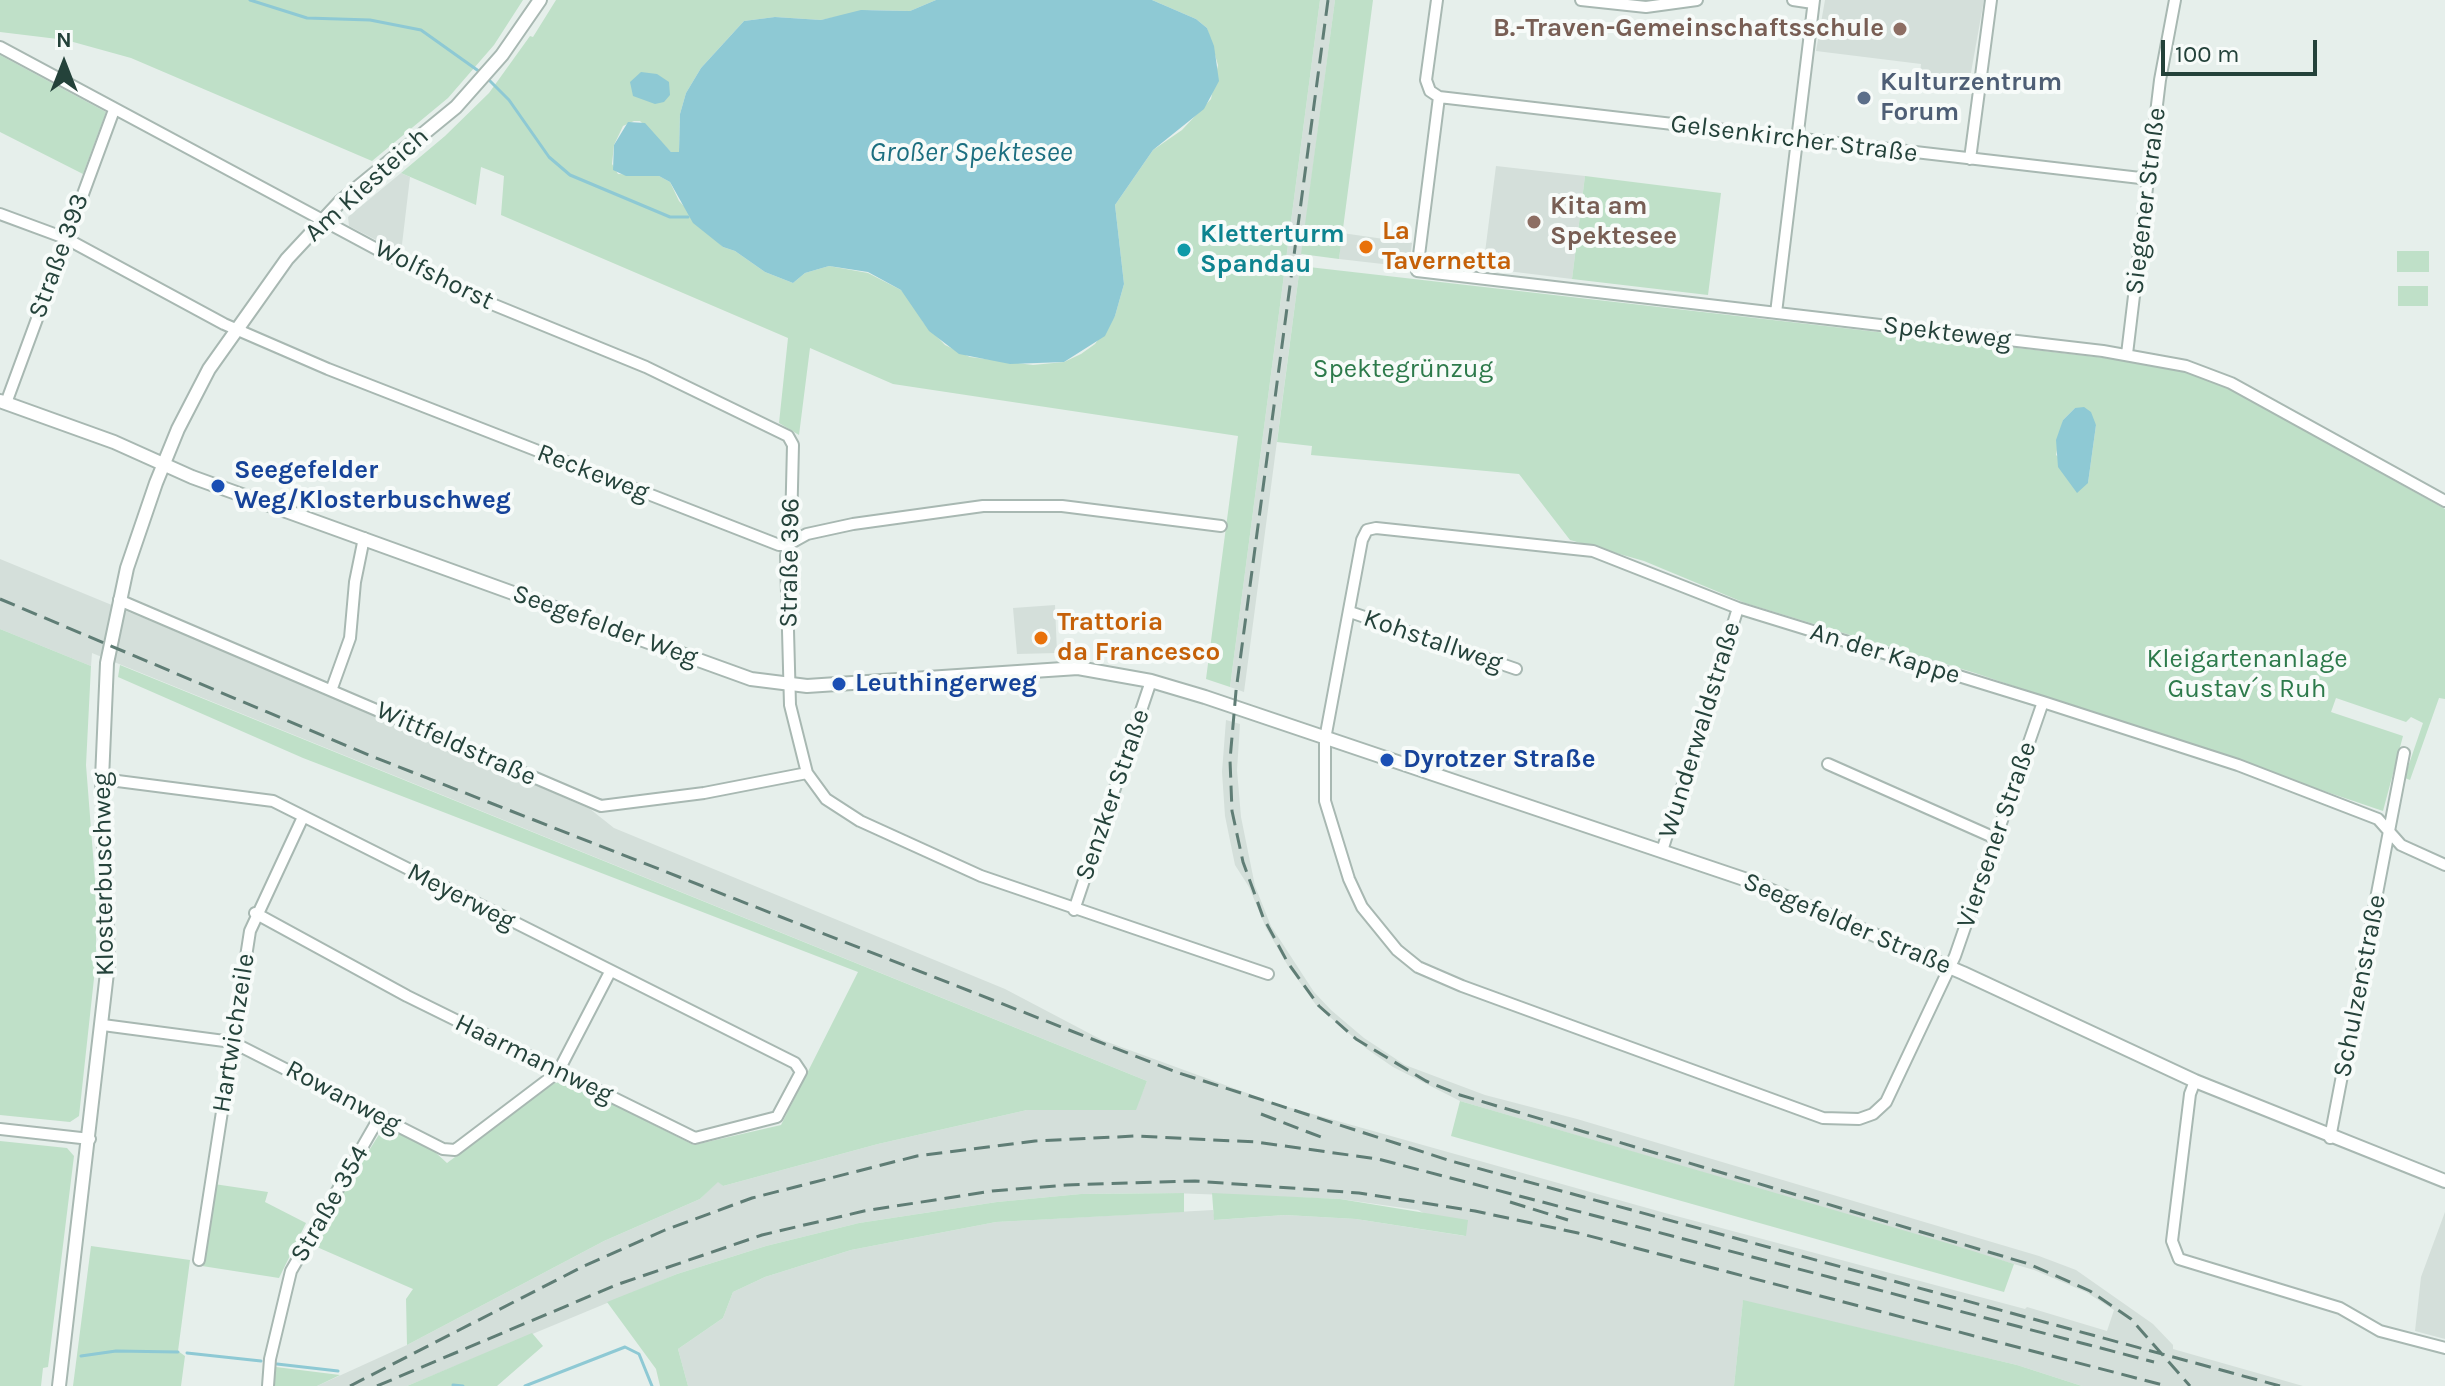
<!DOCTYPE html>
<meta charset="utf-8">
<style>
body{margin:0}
#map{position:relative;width:2445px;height:1386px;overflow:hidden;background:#e6efeb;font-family:Karla,sans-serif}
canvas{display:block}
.north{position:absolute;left:24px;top:24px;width:80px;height:80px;-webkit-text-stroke:6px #f7fbf9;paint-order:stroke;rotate:0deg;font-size:22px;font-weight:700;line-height:32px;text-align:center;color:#24423a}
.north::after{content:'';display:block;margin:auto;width:28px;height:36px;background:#24423a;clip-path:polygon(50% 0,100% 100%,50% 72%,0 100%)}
.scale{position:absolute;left:2161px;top:40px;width:156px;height:36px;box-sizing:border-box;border:4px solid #24423a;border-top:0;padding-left:10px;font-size:24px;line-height:28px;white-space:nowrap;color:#24423a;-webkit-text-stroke:6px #f7fbf9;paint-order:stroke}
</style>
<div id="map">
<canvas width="2445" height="1386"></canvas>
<div class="north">N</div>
<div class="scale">100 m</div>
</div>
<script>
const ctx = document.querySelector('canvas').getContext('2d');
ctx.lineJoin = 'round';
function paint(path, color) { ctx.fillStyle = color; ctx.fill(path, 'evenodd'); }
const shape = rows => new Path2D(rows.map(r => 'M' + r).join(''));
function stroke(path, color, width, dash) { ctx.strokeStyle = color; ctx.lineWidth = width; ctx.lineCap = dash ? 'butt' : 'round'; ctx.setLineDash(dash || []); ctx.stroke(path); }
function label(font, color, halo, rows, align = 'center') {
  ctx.font = font + ' Karla,sans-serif'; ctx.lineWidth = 8; ctx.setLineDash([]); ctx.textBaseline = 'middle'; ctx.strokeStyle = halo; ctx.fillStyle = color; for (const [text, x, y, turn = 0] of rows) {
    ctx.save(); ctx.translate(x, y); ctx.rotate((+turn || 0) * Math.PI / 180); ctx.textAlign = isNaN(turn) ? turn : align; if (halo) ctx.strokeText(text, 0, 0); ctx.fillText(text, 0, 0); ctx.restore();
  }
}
paint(shape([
 [1320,0,1335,0,1244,692,1230,687],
 [1825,0,1984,0,1970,78,1920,73,1921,64,1816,51],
 [1496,166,1585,176,1572,279,1483,268],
 [401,173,410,177,401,253,349,226,348,217],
 [1342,233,1412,243,1409,267,1339,259],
 [0,559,328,694,590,809,614,828,1005,989,1102,1040,1277,1104,1665,1213,2025,1309,2027,1307,2107,1331,2114,1310,2086,1292,2034,1270,1460,1101,1393,1067,1367,1049,1316,1005,1288,966,1266,928,1249,887,1235,865,1225,816,1222,772,1226,720,1240,724,1237,770,1241,817,1255,886,1271,926,1314,992,1331,1010,1364,1038,1405,1065,1485,1095,1577,1119,2039,1256,2076,1270,2153,1324,2173,1345,2173,1349,2303,1386,2082,1386,2017,1365,1743,1301,1734,1386,688,1386,678,1349,723,1318,733,1292,765,1277,851,1250,996,1222,1213,1210,1215,1220,1285,1215,1356,1219,1465,1236,1418,1210,1340,1199,1171,1193,1081,1194,997,1202,859,1223,766,1246,677,1274,407,1386,317,1386,407,1345,604,1241,700,1199,718,1181,723,1186,878,1144,1027,1110,1135,1110,1147,1081,92,653,91,666,0,629],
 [1055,605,1057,653,1017,654,1013,608],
 [2445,1212,2445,1339,2415,1331,2421,1277]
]), '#d4dfda');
paint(shape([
 [0,0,523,0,494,45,448,98,372,161,131,58,66,40,0,32],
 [556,0,936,0,910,11,870,10,821,20,775,17,744,21,701,68,686,93,680,114,679,152,673,154,640,121,634,121,623,126,614,145,612,164,618,174,659,176,670,182,679,201,723,247,735,251,765,272,793,283,805,273,829,266,868,273,901,290,912,300,923,322,945,345,970,357,1033,365,1064,362,1081,354,1095,344,1115,316,1124,284,1115,205,1153,150,1182,130,1211,99,1218,65,1207,28,1196,19,1152,0,1320,0,1230,687,1206,679,1238,436,893,384,810,348,799,435,779,423,788,338,501,215,504,176,481,167,476,205,401,173,445,136,489,93,530,36,533,37],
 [1335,0,1373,0,1339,259,1301,254],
 [0,55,106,112,83,174,0,132],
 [1585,176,1721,193,1708,295,1572,279],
 [2397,251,2429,251,2429,272,2397,272],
 [1300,266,2114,359,2184,371,2228,388,2445,509,2445,699,2439,698,2410,780,2405,778,2408,767,2423,723,2411,717,2406,722,2336,698,2331,712,2403,736,2383,811,1975,673,1745,603,1644,561,1570,540,1519,474,1311,455,1312,446,1277,442],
 [2075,408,2096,425,2088,483,2056,455,2063,420],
 [2398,286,2428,286,2428,306,2398,306],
 [0,629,91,666,86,765,96,893,96,960,79,1116,70,1122,0,1115],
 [120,665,1147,1081,1136,1110,1027,1110,878,1144,723,1186,718,1182,700,1199,604,1241,407,1345,406,1299,413,1289,310,1244,380,1133,391,1129,435,1152,447,1163,554,1083,568,1082,694,1145,781,1125,858,972,303,758,118,677],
 [1460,1101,1947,1243,2014,1264,2004,1292,1451,1136],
 [0,1141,67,1148,74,1156,48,1367,43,1368,41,1386,0,1386],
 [214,1184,268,1192,265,1202,306,1223,279,1278,202,1266],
 [1184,1193,1184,1212,996,1222,851,1250,765,1277,733,1292,723,1318,678,1349,688,1386,660,1386,656,1369,607,1302,677,1274,766,1246,859,1223,997,1202,1081,1194],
 [1212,1193,1340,1199,1468,1220,1466,1236,1356,1219,1285,1215,1214,1220],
 [91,1246,190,1260,178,1351,185,1356,181,1386,73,1386],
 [1743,1300,2017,1365,2082,1386,1734,1386],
 [532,1333,543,1346,497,1386,407,1386],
 [276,1367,340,1375,317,1386,272,1386]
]), '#bfe0c8');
paint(shape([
 [936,0,1152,0,1196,19,1207,28,1214,46,1219,81,1204,109,1153,150,1115,205,1124,284,1115,316,1105,336,1064,362,1010,364,959,354,929,331,901,290,868,272,829,266,805,273,793,283,765,272,735,251,723,247,693,223,670,182,659,176,626,176,613,170,614,145,628,122,645,123,671,152,679,152,680,114,686,93,701,68,744,21,775,17,821,20,861,10,910,11],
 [641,72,657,74,669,82,670,95,664,102,655,104,633,96,630,82],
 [2084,407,2091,412,2096,425,2088,483,2077,493,2058,467,2056,440,2063,420,2075,408]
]), '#8ec9d4');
stroke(shape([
 [250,0,307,18,370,20,421,30,480,72],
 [486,77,509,100,549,157,570,175,670,217,688,217],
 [187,1353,261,1361],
 [81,1356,116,1351,178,1352],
 [277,1364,338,1371],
 [453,1385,463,1386],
 [525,1386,625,1347,639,1354,652,1386]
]), '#8ec9d4', 3);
const minor = shape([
 [1437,0,1426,80,1430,91,1439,97,1417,271,2103,351,2186,366,2231,383,2445,501],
 [1581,0,1646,7,1697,0],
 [1793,0,1813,3],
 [0,47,382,252,487,302,646,367,788,436,793,445,791,529,786,556,790,705,807,773,826,799,860,821,981,876,1268,974],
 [1439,97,2149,179],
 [1970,159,1991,0],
 [0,214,65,238,224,324,328,369,779,545,787,545,807,534,853,524,983,506,1062,506,1221,526],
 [1776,313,1814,0],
 [2127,354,2160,80,2175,0],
 [6,403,114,110],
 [119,600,601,806,704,793,807,773],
 [1350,612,1516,669],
 [332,688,350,638,355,582,364,538],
 [2043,702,1955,956,1886,1102,1873,1114,1859,1119,1823,1118,1462,986,1418,967,1397,950,1362,907,1349,879,1325,801,1325,739,1362,540,1367,530,1376,528,1593,551,1738,608,2043,702,2238,765,2378,819,2401,845,2445,865],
 [1828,764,1995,838],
 [102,779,273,801,795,1063,801,1072,777,1117,695,1138,407,996,255,913],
 [1662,851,1738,608],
 [1074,910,1151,681],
 [103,1025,232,1042,443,1149,455,1150,558,1072,610,972],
 [2195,1081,2190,1094,2172,1241,2179,1259,2340,1308,2380,1331,2445,1348],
 [0,1129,90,1139],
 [2330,1138,2404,753],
 [199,1260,250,931,303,817],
 [268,1386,270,1359,291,1271,379,1118]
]);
const tertiary = shape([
 [0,401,114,442,192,477,751,679,807,686,1078,668,1151,681,1205,697,1744,879,1963,973,2195,1081,2445,1181],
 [59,1386,108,964,102,779,107,663,127,568,156,483,178,429,209,369,287,259,340,202,456,107,502,55,540,0]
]);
stroke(minor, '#a8b8b2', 14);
stroke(tertiary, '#a8b8b2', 16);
stroke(minor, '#fff', 10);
stroke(tertiary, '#fff', 12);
stroke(shape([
 [1328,0,1236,691,1230,760,1232,811,1243,862,1263,917,1288,963,1319,1006,1356,1039,1426,1081,1460,1095,2029,1264,2090,1291,2131,1319,2190,1386],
 [0,599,371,756,1176,1072,1451,1161,2280,1386],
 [1261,1114,1326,1139],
 [1510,1202,1568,1220],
 [350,1386,584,1266,665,1230,752,1198,917,1156,1035,1141,1135,1136,1256,1142,1378,1159,2154,1362],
 [377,1386,616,1285,762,1235,864,1211,992,1191,1067,1185,1195,1181,1359,1193,1475,1211,1578,1233,2167,1386]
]), '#5f7d75', 3, [16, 8]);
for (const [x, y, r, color] of [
 [1900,29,8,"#8d6e63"],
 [1864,98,8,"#5c6f8a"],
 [1534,222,8,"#8d6e63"],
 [1366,247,8,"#e8710a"],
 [1184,250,8,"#0f9aa8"],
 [218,486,8,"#1a4fb4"],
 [1041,638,8,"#e8710a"],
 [839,684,8,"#1a4fb4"],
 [1387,760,8,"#1a4fb4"]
]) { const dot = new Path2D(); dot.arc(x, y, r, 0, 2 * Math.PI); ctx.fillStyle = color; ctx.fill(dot); stroke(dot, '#f7fbf9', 3); }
label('bold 26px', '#785e54', '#f7fbf9', [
 ["B.-Traven-Gemeinschaftsschule",1884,29],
 ["Kita am",1550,207,"left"],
 ["Spektesee",1550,237,"left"]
], 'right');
label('bold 26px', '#4e5e75', '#f7fbf9', [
 ["Kulturzentrum",1880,83],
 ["Forum",1880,113]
], 'left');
label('26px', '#24423a', '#f7fbf9', [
 ["Gelsenkircher Straße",1794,139,7],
 ["Am Kiesteich",367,185,-42],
 ["Siegener Straße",2146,201,-83],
 ["Straße 393",59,256,-70],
 ["Wolfshorst",434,275,26],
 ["Spekteweg",1947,333,7],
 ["Reckeweg",593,473,21],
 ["Straße 396",790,563,-89],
 ["Seegefelder Weg",605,626,20],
 ["Kohstallweg",1433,641,19],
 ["An der Kappe",1885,654,17],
 ["Wunderwaldstraße",1700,730,-73],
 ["Wittfeldstraße",456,744,24],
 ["Senzker Straße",1113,795,-71],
 ["Viersener Straße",1997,835,-71],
 ["Klosterbuschweg",104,874,-91],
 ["Meyerweg",461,897,27],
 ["Seegefelder Straße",1847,924,23],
 ["Schulzenstraße",2360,986,-79],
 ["Hartwichzeile",234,1033,-81],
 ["Haarmannweg",534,1059,26],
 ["Rowanweg",343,1097,28],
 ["Straße 354",330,1204,-60]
]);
label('bold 26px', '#c56008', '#f7fbf9', [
 ["La",1382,232],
 ["Tavernetta",1382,262],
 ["Trattoria",1057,623],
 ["da Francesco",1057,653]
], 'left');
label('bold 26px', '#0d838f', '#f7fbf9', [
 ["Kletterturm",1200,235],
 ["Spandau",1200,265]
], 'left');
label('26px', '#2d7a4b', '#f7fbf9', [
 ["Spektegrünzug",1403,370],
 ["Kleigartenanlage",2247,660],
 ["Gustav´s Ruh",2247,690]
]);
label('bold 26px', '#164399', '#f7fbf9', [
 ["Seegefelder",234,471],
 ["Weg/Klosterbuschweg",234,501],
 ["Leuthingerweg",855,684],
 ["Dyrotzer Straße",1403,760]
], 'left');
label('italic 28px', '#1c6f80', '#f7fbf9', [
 ["Großer Spektesee",971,153]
]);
</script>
